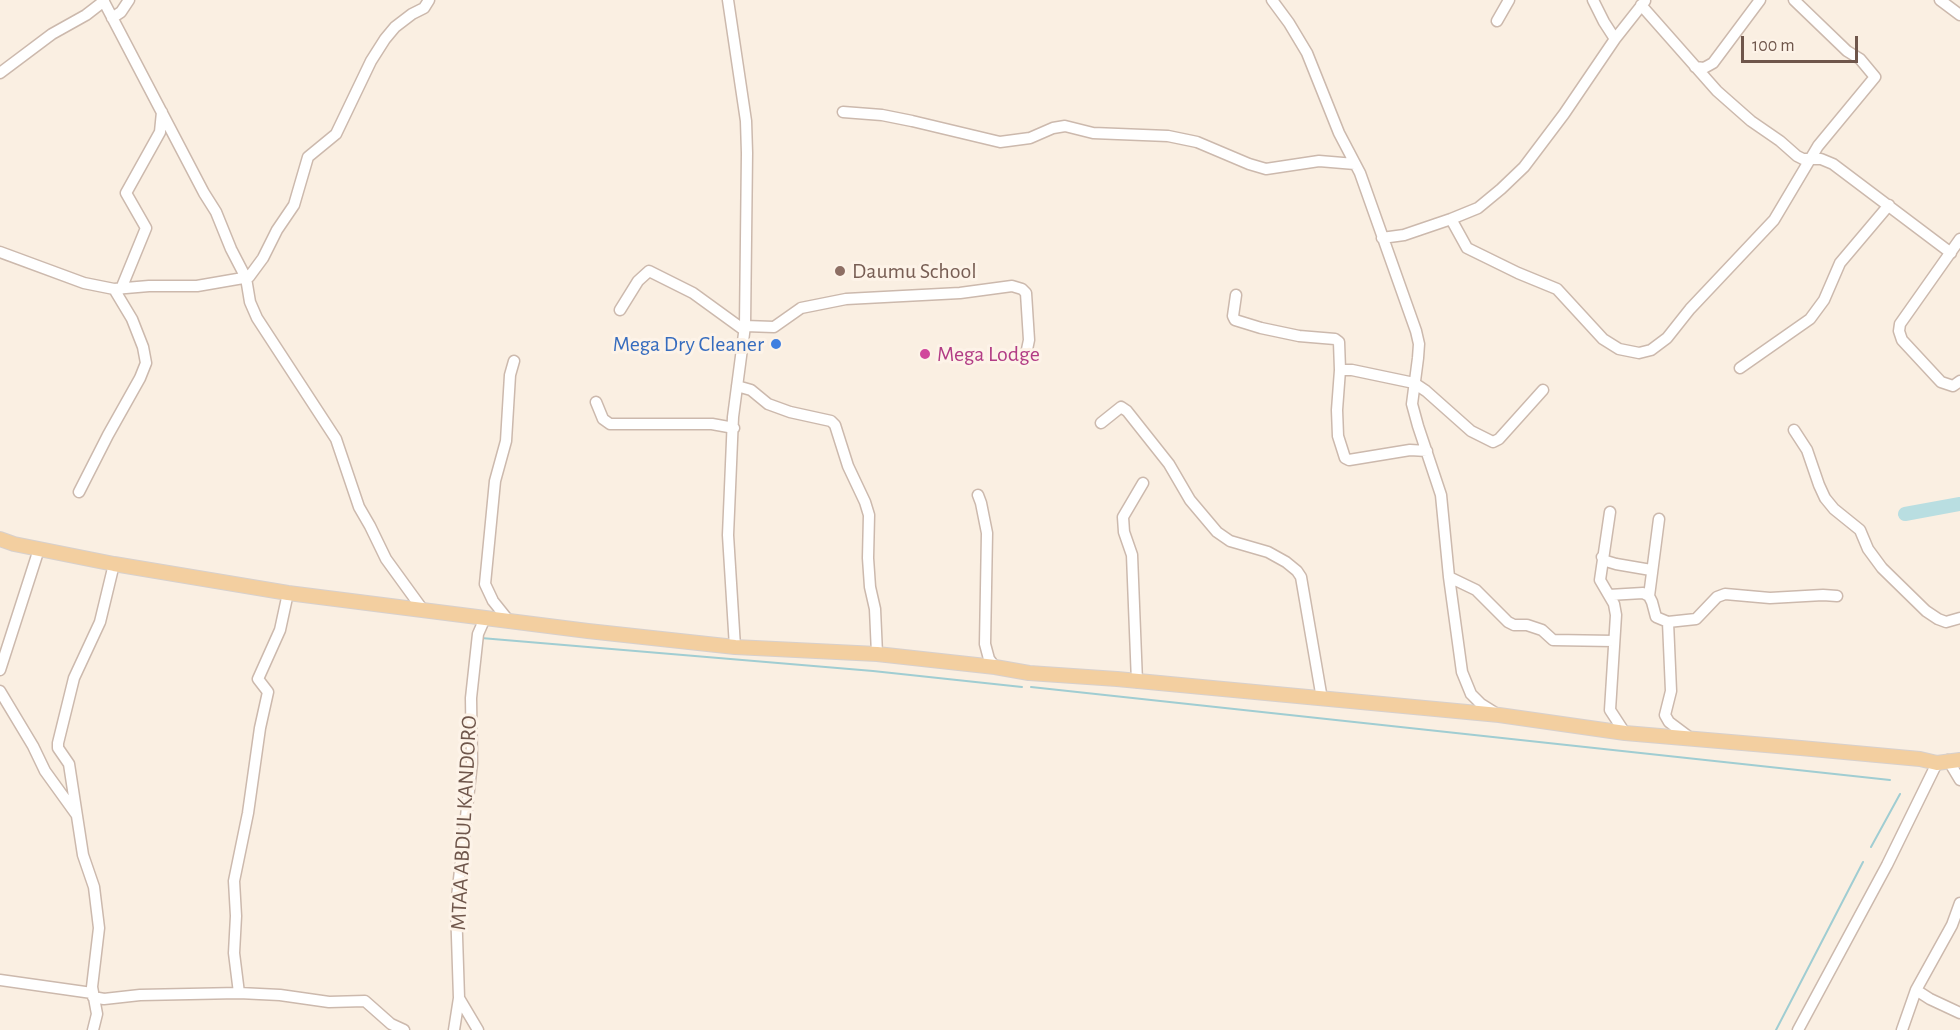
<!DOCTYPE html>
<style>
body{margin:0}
#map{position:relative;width:1960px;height:1030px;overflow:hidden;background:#faefe2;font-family:"Alegreya Sans",sans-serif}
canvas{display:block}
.scale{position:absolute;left:1741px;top:36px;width:117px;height:27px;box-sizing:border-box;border:3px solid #6f564b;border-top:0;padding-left:8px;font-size:18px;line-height:21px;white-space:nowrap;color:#6f564b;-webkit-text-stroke:4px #fdf3e8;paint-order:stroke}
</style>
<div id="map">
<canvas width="1960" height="1030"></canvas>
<div class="scale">100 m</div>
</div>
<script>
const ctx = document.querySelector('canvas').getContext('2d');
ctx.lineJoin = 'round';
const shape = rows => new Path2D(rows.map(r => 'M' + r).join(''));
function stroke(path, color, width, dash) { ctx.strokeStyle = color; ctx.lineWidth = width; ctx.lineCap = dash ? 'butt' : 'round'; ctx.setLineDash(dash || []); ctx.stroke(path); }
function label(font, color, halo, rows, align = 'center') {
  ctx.font = font + ' "Alegreya Sans",sans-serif'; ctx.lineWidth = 6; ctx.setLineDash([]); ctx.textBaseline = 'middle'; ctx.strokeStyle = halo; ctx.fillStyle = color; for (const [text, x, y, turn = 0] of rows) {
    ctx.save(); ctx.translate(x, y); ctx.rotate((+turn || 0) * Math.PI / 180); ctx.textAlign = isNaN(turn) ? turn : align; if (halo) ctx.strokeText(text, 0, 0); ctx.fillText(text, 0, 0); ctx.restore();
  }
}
stroke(shape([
 [481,638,873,671,1022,687],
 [1031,687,1890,780],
 [1871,847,1900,794],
 [1776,1030,1863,862]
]), '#a0cdd2', 2);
stroke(shape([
 [1905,514,1960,504]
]), '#b9dee1', 14);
const minor = shape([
 [103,0,204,193,216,212,231,249,246,278,250,302,257,318,336,439,359,507,370,526,386,559,423,610],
 [728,0,746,121,747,153,745,326,733,417,728,535,735,647],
 [1272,0,1289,23,1307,53,1339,133,1360,173,1416,331,1419,344,1418,358,1412,404,1418,426,1441,495,1449,577,1462,672,1471,694,1481,704,1497,714],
 [1593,0,1604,22,1615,39],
 [1940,0,1960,15],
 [1641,5,1717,91,1751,121,1780,141,1797,156,1803,159,1821,159,1833,164,1951,253],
 [112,18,121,12,129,0],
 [1497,21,1509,0],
 [1695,67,1704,68,1713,63,1760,0],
 [0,73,52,34,86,15,104,1],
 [843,112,882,115,912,121,1000,142,1030,138,1053,128,1065,126,1093,133,1168,136,1197,142,1249,164,1266,169,1319,161,1355,164],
 [1451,219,1467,248,1518,273,1557,289,1603,339,1619,349,1639,353,1651,350,1667,338,1690,309,1774,220,1818,146,1875,77,1860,59,1847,51,1794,0],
 [1382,238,1404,235,1451,219,1478,208,1501,189,1524,167,1564,114,1615,39,1645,1],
 [1960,239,1900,324,1899,331,1902,340,1941,382,1953,386,1960,381],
 [0,252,84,283,114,289,149,286,197,286,249,277,263,258,277,230,294,205,308,157,336,134,371,61,385,39,395,27,412,14,424,8,429,0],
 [121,289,146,228,126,193,160,132,162,112],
 [1236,295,1233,316,1235,320,1261,328,1299,336,1335,339,1339,342,1340,370,1337,410,1338,436,1345,458,1349,460,1410,450,1427,451],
 [620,310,638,281,649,271,693,293,744,330],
 [745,326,774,327,801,308,846,299,960,293,1012,286,1022,289,1026,293,1029,340,1025,359],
 [1740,368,1810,319,1824,300,1840,263,1889,205],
 [1340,370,1352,370,1414,383,1426,391,1471,431,1493,442,1499,439,1543,390],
 [737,386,751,390,768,404,790,412,831,421,835,425,848,466,865,502,869,515,868,558,870,587,875,609,877,654],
 [596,402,603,419,610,424,712,424,734,428],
 [1101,423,1121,407,1127,411,1169,464,1190,500,1217,532,1230,541,1268,552,1286,562,1297,571,1301,577,1322,699],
 [1794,430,1807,450,1819,485,1825,498,1834,509,1860,530,1868,549,1882,568,1926,611,1938,619,1946,622,1960,618],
 [79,492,108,435,140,378,146,363,143,347,132,319,114,289],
 [978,495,981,503,987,533,985,644,989,659,995,667],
 [1610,512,1600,580,1614,604,1616,615,1610,710,1625,733],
 [1602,557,1606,561,1616,564,1651,570],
 [1449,577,1476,590,1508,622,1514,625,1527,625,1542,630,1553,640,1614,641],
 [1609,595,1643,593,1649,596,1652,602,1656,617,1668,622,1696,619,1717,597,1725,594,1770,598,1823,595,1837,596],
 [1649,596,1659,519],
 [509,621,493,601,485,584,495,481,506,441,510,375,514,361],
 [1668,622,1671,691,1665,715,1669,722,1689,737],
 [0,670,39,549],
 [1137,682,1132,555,1124,532,1123,517,1143,483],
 [0,691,33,746,45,771,76,814],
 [1948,760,1960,780],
 [0,980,92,993],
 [1916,990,1930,999,1960,1013],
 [239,993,234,953,236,916,234,881,248,813,260,728,268,692,258,679,280,630,288,593],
 [93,997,104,999,140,995,239,993,280,995,329,1002,365,1001,391,1024,404,1030],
 [459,998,478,1030],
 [93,1030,97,1014,92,987,99,928,94,887,83,855,69,764,58,748,58,743,74,678,100,622,114,564],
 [454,1030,459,998,456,906,472,763,471,698,478,634,485,618],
 [1798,1030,1887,865,1937,763],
 [1902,1030,1916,990,1952,925,1960,903]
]);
const major = shape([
 [0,539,14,544,114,564,288,593,588,631,735,647,877,654,995,667,1029,673,1117,679,1499,715,1625,733,1801,748,1920,759,1937,763,1960,760]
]);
stroke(minor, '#ccb9ad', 13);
stroke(major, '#d7d0cd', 16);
stroke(minor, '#fff', 10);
stroke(major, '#f3cfa0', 14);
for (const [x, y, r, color] of [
 [840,271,6,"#8d6e63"],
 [776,344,6,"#3f7fe0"],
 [925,354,6,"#d1479c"]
]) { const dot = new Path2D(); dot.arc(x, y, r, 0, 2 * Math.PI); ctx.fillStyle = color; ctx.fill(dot); stroke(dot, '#fdf3e8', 2); }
label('22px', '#785e54', '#fdf3e8', [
 ["Daumu School",852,271]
], 'left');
label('22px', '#366cbe', '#fdf3e8', [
 ["Mega Dry Cleaner",764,344]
], 'right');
label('22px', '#b23c85', '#fdf3e8', [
 ["Mega Lodge",937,354]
], 'left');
label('22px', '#6f564b', '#fdf3e8', [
 ["MTAA ABDUL KANDORO",464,823,-87]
]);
</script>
